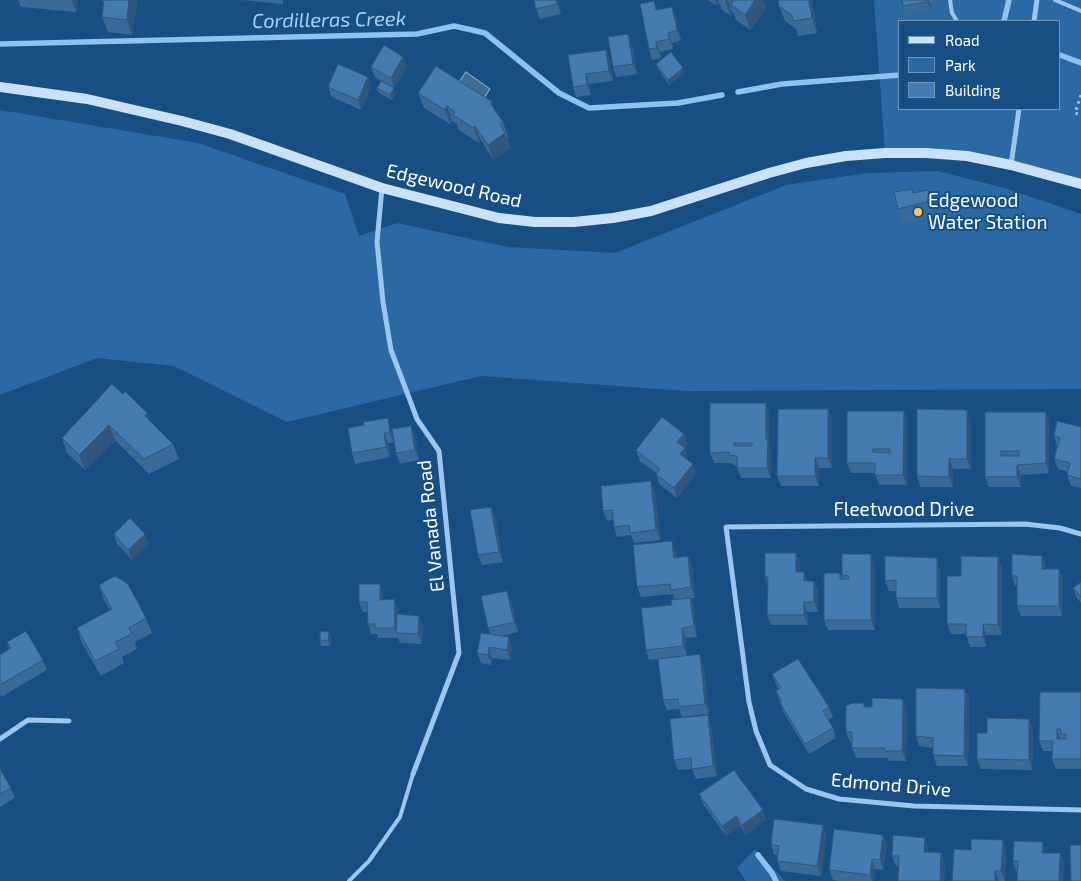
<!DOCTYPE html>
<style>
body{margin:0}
#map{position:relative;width:1081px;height:881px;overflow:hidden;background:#174f85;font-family:"Exo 2",sans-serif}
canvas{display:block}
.legend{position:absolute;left:898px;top:20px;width:162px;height:90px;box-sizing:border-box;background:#174f85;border:1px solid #7495b6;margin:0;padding:6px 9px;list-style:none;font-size:15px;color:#fff}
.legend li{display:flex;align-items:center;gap:10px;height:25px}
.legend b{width:25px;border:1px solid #7495b6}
</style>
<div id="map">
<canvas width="1081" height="881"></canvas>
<ul class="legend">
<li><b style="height:6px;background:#c9e1f9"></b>Road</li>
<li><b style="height:14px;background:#2a69a3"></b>Park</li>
<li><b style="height:14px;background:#447bb0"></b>Building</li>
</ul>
</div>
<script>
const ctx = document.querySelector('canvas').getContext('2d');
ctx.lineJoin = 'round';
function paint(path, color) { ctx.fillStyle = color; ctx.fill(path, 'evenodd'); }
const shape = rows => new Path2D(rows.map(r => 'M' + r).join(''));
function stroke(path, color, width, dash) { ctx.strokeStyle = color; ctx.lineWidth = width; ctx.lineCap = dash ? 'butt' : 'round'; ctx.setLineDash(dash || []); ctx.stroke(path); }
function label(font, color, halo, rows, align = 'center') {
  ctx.font = font + ' "Exo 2",sans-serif'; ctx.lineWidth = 4; ctx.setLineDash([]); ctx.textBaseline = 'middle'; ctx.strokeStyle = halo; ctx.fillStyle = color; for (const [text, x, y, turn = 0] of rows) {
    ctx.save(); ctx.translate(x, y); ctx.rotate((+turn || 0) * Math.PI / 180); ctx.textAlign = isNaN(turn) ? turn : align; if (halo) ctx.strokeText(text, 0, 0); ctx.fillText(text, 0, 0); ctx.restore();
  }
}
paint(shape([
 [874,0,1081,0,1081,184,1011,165,885,153],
 [900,21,1060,21,1060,109,900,109],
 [0,110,198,143,345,194,359,236,397,223,508,247,615,253,786,185,868,173,938,171,1008,189,1081,214,1081,389,686,391,481,376,287,422,174,366,97,358,0,395],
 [755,849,785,881,746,881,737,868]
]), '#2a69a3');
const water = shape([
 [466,72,490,89,484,98,459,82,466,72]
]);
paint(water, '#426b93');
stroke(water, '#8ec2ef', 1);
stroke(shape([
 [1004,21,1009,0],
 [0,44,417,34,454,26,485,33,559,93,589,108,678,103,722,95],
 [1060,55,1081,63],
 [738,92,782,84,900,75],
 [758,855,772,873,776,881]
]), '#8ec2ef', 5.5);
stroke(shape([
 [1081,95,1075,113,1081,115]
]), '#9cc6ed', 3, [2.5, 4]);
stroke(shape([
 [950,0,952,13,957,21],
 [1055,0,1081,11],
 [349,881,369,861,400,817,413,774]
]), '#9cc6ed', 4);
stroke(shape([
 [1034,21,1037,0],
 [1011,165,1019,109],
 [382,188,377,242,383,302,391,350,417,419,439,451,459,653,413,774],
 [1081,534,1060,528,1025,524,726,527,749,702,756,731,770,765,806,789,839,799,914,806,1081,810],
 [0,739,28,720,69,721]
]), '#9cc6ed', 5);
stroke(shape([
 [0,87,87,99,182,121,230,134,382,188,499,218,535,222,574,222,613,218,651,211,769,173,806,163,846,156,885,153,926,153,967,156,1011,165,1081,184]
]), '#c9e1f9', 10);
paint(shape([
 [18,0,78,0,76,12,21,7],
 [102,0,137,0,132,35,108,32,102,17,104,5],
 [242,0,283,0,283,4],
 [534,0,558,0,561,14,540,19,536,9],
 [708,0,763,0,766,8,750,30,736,20,734,14,732,12,730,15,722,10,719,3,717,6],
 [812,0,817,33,798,36,796,29,785,21,779,6],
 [900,0,941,0,941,2,930,4,931,12,906,16,902,2,901,2],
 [654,1,657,10,672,7,676,17,681,40,672,43,673,49,660,52,661,58,652,60,649,49],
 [628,34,632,44,637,74,616,77,613,67],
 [606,50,610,60,613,81,589,84,591,95,576,97,573,87],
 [403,57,407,67,394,88,375,77,371,67],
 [656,64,685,73,669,85,658,69],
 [368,77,371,87,361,110,332,97,328,87],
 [377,88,395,94,392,100,379,93],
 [418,93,491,101,494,109,503,122,508,137,507,138,510,148,493,160,481,140,479,143,459,130,457,124,452,121,450,124,424,108],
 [928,190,933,205,936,216,903,224,898,209,914,193],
 [112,384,173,444,179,459,149,474,115,440,85,470,67,453,62,438],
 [828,409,832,419,832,468,819,468,819,486,781,486,777,476],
 [904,411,907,421,907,485,879,485,875,473,851,473,847,463],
 [985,412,1046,412,1049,422,1049,473,1021,475,1021,487,989,487,985,477],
 [769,413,769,444,771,449,771,478,741,478,737,468,737,466,733,465,732,463,714,463,710,453],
 [971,420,971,469,953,469,953,487,920,487,917,476],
 [411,426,415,437,419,460,400,464,396,453],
 [1081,427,1081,488,1071,486,1067,475,1068,472,1058,469,1054,459,1057,446,1054,436],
 [391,428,394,443,388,443,390,457,355,464,352,453],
 [688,444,685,448,688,458,687,460,696,474,677,498,659,484,656,473,640,461,636,450],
 [655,491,660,540,634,543,631,535,617,537,614,527,613,520,607,521,603,511],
 [491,507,495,517,503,562,482,565,478,555],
 [114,534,149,544,132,560,117,544],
 [676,551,677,557,688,556,692,566,695,598,691,598,694,608,697,637,685,638,687,656,703,664,709,714,682,717,679,709,667,710,663,700,672,657,649,660,646,650,675,600,673,594,641,597,637,587],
 [1042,556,1046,566,1046,569,1059,569,1063,579,1062,616,1021,616,1017,606,1017,586,1015,586,1012,576],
 [800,563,800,572,804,572,807,581,814,581,818,591,818,612,807,612,808,625,771,625,767,615,768,584,765,577],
 [875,564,875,630,828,630,824,620,840,573,843,579,842,575],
 [1002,567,1002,635,986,635,986,647,970,647,966,634,951,634,947,624,961,576],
 [940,568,940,608,899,608,896,598,896,591,889,591,885,581],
 [1081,582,1081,603,1077,598,1073,588],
 [99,585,146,618,152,633,135,642,137,649,122,657,124,663,101,676,82,643,77,628,110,610,104,600],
 [383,594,383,600,394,599,398,610,398,614,423,626,422,644,400,643,398,638,378,638,377,634,371,634,368,624,367,612,363,612,359,602],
 [511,601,518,632,501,636,512,647,510,660,492,658,491,665,481,663,477,653,490,634,488,628],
 [331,637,330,646,321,646,320,640],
 [7,642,43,660,47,670,1,697,0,695,0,655,9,649],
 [772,674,829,707,833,717,828,720,833,728,836,738,809,754,784,713,776,691,779,690,776,684],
 [1081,692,1081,769,1056,769,1052,759,1053,751,1043,751,1039,741],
 [969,699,968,766,937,766,933,755,933,748,919,746,916,736],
 [865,707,907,709,906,761,889,761,888,758,856,758,852,748,852,742,850,742,846,732],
 [1029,719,1033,729,1032,770,981,769,977,759,987,733],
 [711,725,717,776,696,779,692,769,678,770,674,760],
 [0,769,11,788,15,798,0,807],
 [699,794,766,820,746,835,740,826,726,836,703,804],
 [826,835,821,876,781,871,777,861,778,855,774,855,771,844],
 [883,835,887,845,883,870,875,869,874,881,840,881,833,880,829,870],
 [928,848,928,852,941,853,945,863,944,881,898,881,898,866,896,866,892,856],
 [971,850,1006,850,1005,881,952,881],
 [1046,853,1060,853,1064,864,1016,871,1013,861]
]), '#3a6a97');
paint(shape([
 [72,0,78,0,76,12],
 [129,0,137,0,132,35,127,20],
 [556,0,558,0,561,14,557,4],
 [714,0,718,0,719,3,717,6],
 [725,0,728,0,732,12,730,15],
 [755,0,763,0,766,8,750,30,745,15],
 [809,0,812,0,817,33,812,18],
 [927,0,928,0,930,4,931,12],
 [672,7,676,17,681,40,677,30],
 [668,33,672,43,673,49,669,39],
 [628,34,632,44,637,74,633,64],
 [656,42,660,52,661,58,657,48],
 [606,50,610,60,613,81,609,71],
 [403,57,407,67,394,88,391,78],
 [683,68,685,73,669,85,668,80],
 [586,74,589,84,591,95,587,85],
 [368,77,371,87,361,110,358,100],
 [394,88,395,94,392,100,390,95],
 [447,106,452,121,450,124,445,110],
 [475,126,481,140,479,143,474,128],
 [505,133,510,148,493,160,488,145],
 [928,190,933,205,936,216,930,201],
 [766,403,769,413,769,444,771,449,771,478,767,468,766,439],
 [828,409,832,419,832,468,828,458],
 [967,410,971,420,971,469,967,459],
 [904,411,907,421,907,485,903,475],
 [1046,412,1049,422,1049,473,1046,463],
 [147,413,153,428,145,416],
 [388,418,391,428,394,443,390,433],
 [109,425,115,440,85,470,79,455],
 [411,426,415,437,419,460,415,450],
 [384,433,388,443,390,457,386,447],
 [684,434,688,444,681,453,677,442],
 [685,448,688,458,684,464,680,454],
 [815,458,819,468,819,486,815,476],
 [949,459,953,469,953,487,949,477],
 [693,464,696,474,677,498,674,488],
 [1017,465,1021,475,1021,487,1017,477],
 [651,481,655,491,660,540,656,530],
 [491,507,495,517,503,562,499,552],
 [145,534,149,544,132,560,128,550],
 [672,541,676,551,678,568,674,558],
 [796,553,800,563,800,582,796,572],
 [871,554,875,564,875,630,871,620],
 [688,556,692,566,695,598,691,587],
 [1042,556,1046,566,1046,579,1042,569],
 [998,557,1002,567,1002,635,998,625],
 [937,558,940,568,940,608,937,598],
 [1059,569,1063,579,1062,616,1059,606],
 [804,572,808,582,804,581],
 [814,581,818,591,818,612,814,602],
 [380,584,383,594,384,610,380,600],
 [507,591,511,601,518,632,514,622],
 [690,598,694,608,697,637,694,626],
 [394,599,398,610,398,633,396,633,395,628],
 [804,602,807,612,808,625,804,615],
 [419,616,423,626,422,644,418,634],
 [983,624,986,635,986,647,983,637],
 [682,628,685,638,687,656,683,646],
 [329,632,331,637,330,646,328,641],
 [509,637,512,647,510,660,507,650],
 [489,647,492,658,491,665,488,655],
 [700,654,703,664,709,714,705,704],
 [965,689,969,699,968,766,964,756],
 [903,699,907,709,906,761,902,751],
 [708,715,711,725,717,776,713,766],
 [1029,719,1033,729,1032,770,1029,760],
 [1057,729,1060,739,1057,739],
 [763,810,766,820,746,835,742,825],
 [736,816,740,826,726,836,722,826],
 [823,825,826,835,821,876,817,866],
 [883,835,887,845,883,870,880,860],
 [925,838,928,848,927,862,924,852],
 [1003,840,1006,850,1005,881,1001,871],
 [1043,842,1046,852,1046,863,1042,853],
 [941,853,945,863,944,881,940,881],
 [1060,853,1064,864,1063,881,1059,881],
 [872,859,875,869,874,881,872,881,870,875],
 [995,871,999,881,995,881]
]), '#30567b');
const building = shape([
 [104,0,129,0,127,20,102,17,104,0],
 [534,0,556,0,557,4,536,9,534,0],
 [730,0,755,0,745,15,731,5,733,2,730,0],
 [778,0,809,0,812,18,793,21,792,15,779,6,778,0],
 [902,0,927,0,927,2,903,6,902,0],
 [654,1,656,10,672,7,677,30,668,33,669,39,656,42,657,48,649,49,640,4,654,1],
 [628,34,633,64,613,67,608,37,628,34],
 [384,45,403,57,391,78,371,67,384,45],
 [606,50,609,71,586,74,587,85,573,87,568,55,606,50],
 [671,52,683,68,668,80,656,64,671,52],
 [338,64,368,77,358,100,328,87,338,64],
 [436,66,491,101,490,103,503,122,500,124,505,133,488,145,475,126,474,128,453,115,455,112,447,106,445,110,418,93,436,66],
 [381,81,394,88,390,95,377,88,381,81],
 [912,189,913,193,928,190,930,201,898,209,894,192,912,189],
 [112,384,123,394,125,391,147,413,145,416,173,444,144,459,109,425,79,455,62,438,112,384],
 [710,403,766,403,766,439,768,439,767,468,737,468,737,456,729,455,729,452,710,453,710,403],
 [734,443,752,443,752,446,734,446,734,443],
 [778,409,828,409,828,458,815,458,815,476,777,476,778,409],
 [917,409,967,410,967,459,949,459,949,477,917,476,917,409],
 [847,411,904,411,903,475,875,475,875,463,847,463,847,411],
 [872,449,890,449,890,453,873,452,872,449],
 [985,412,1046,412,1046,463,1017,465,1017,477,985,477,985,412],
 [1001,451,1019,451,1019,456,1001,456,1001,451],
 [662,417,684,434,677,442,685,448,680,454,693,464,674,488,656,474,660,469,636,450,662,417],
 [388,418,390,433,384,433,386,447,352,453,348,428,364,425,363,422,388,418],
 [1057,421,1081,427,1081,479,1067,475,1070,463,1054,459,1060,438,1054,436,1057,421],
 [411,426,415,450,396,453,392,429,411,426],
 [651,481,656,530,630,533,629,525,614,527,612,510,603,511,601,486,651,481],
 [491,507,499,552,478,555,470,510,491,507],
 [130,518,145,534,128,550,114,534,130,518],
 [672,541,674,558,688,556,691,587,671,590,670,584,637,587,633,545,672,541],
 [765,553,796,553,796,572,804,572,804,581,814,581,814,602,804,602,804,615,767,615,768,577,765,577,765,553],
 [842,554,871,554,871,620,824,620,824,573,840,573,840,579,849,579,849,576,842,575,842,554],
 [1012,554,1042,556,1042,569,1059,569,1059,606,1017,606,1017,576,1012,576,1012,554],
 [885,556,937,558,937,598,896,598,896,580,885,581,885,556],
 [961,556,998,557,998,625,983,624,983,637,966,637,966,624,947,624,947,576,961,576,961,556],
 [115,576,128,584,146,618,129,628,132,634,115,642,119,649,95,661,77,628,112,609,99,585,115,576],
 [1081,582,1081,597,1073,588,1081,582],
 [359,584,380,584,380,600,394,599,395,628,375,628,375,624,368,624,367,602,359,602,359,584],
 [507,591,514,622,488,628,481,596,507,591],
 [690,598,694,626,682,628,683,646,646,650,641,608,672,605,671,600,690,598],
 [397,614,419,616,418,634,396,633,397,614],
 [26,631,43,660,0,685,0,655,11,648,7,642,26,631],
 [320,631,329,632,328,641,320,640,320,631],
 [481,633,509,637,507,650,489,647,488,655,477,653,481,633],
 [700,654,705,704,679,707,678,699,663,700,658,659,700,654],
 [798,659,829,707,823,711,833,728,805,744,780,703,782,702,776,691,781,688,772,674,798,659],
 [916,688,965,689,964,756,933,755,933,738,916,736,916,688],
 [1040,692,1081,692,1081,759,1052,759,1053,741,1039,741,1040,692],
 [1057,729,1061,729,1061,734,1066,734,1066,739,1057,739,1057,729],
 [872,698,903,699,902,751,885,751,885,748,852,748,852,732,846,732,846,706,853,703,863,703,865,707,872,707,872,698],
 [708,715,713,766,692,769,691,758,674,760,670,719,708,715],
 [987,718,1029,719,1029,760,977,759,977,733,987,733,987,718],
 [0,769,11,788,0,794,0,769],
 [734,770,763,810,742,825,736,816,722,826,699,794,734,770],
 [774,819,823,825,817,866,777,861,779,846,771,844,774,819],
 [834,829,883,835,880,860,872,859,870,875,829,870,834,829],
 [893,835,925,838,924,852,941,853,940,881,898,881,899,856,892,856,893,835],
 [971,839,1003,840,1001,871,995,871,995,881,952,881,954,849,971,850,971,839],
 [1014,841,1043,842,1042,853,1060,853,1059,881,1017,881,1018,861,1013,861,1014,841],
 [1070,845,1081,845,1081,881,1071,881,1070,845]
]);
paint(building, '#447bb0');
stroke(building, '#30567b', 1);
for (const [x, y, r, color] of [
 [918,212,5,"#ffc358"]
]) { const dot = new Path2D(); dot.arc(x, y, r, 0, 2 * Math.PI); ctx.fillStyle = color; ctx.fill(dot); stroke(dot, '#174f85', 2); }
label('19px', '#fff', '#174f85', [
 ["Edgewood Road",454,186,13],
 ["Fleetwood Drive",904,510],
 ["El Vanada Road",431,526,-96],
 ["Edmond Drive",891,785,5]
]);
label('19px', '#fff', '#174f85', [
 ["Edgewood",928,201],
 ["Water Station",928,223]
], 'left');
label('italic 20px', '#a7d0f4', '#174f85', [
 ["Cordilleras Creek",329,20,-1]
]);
</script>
